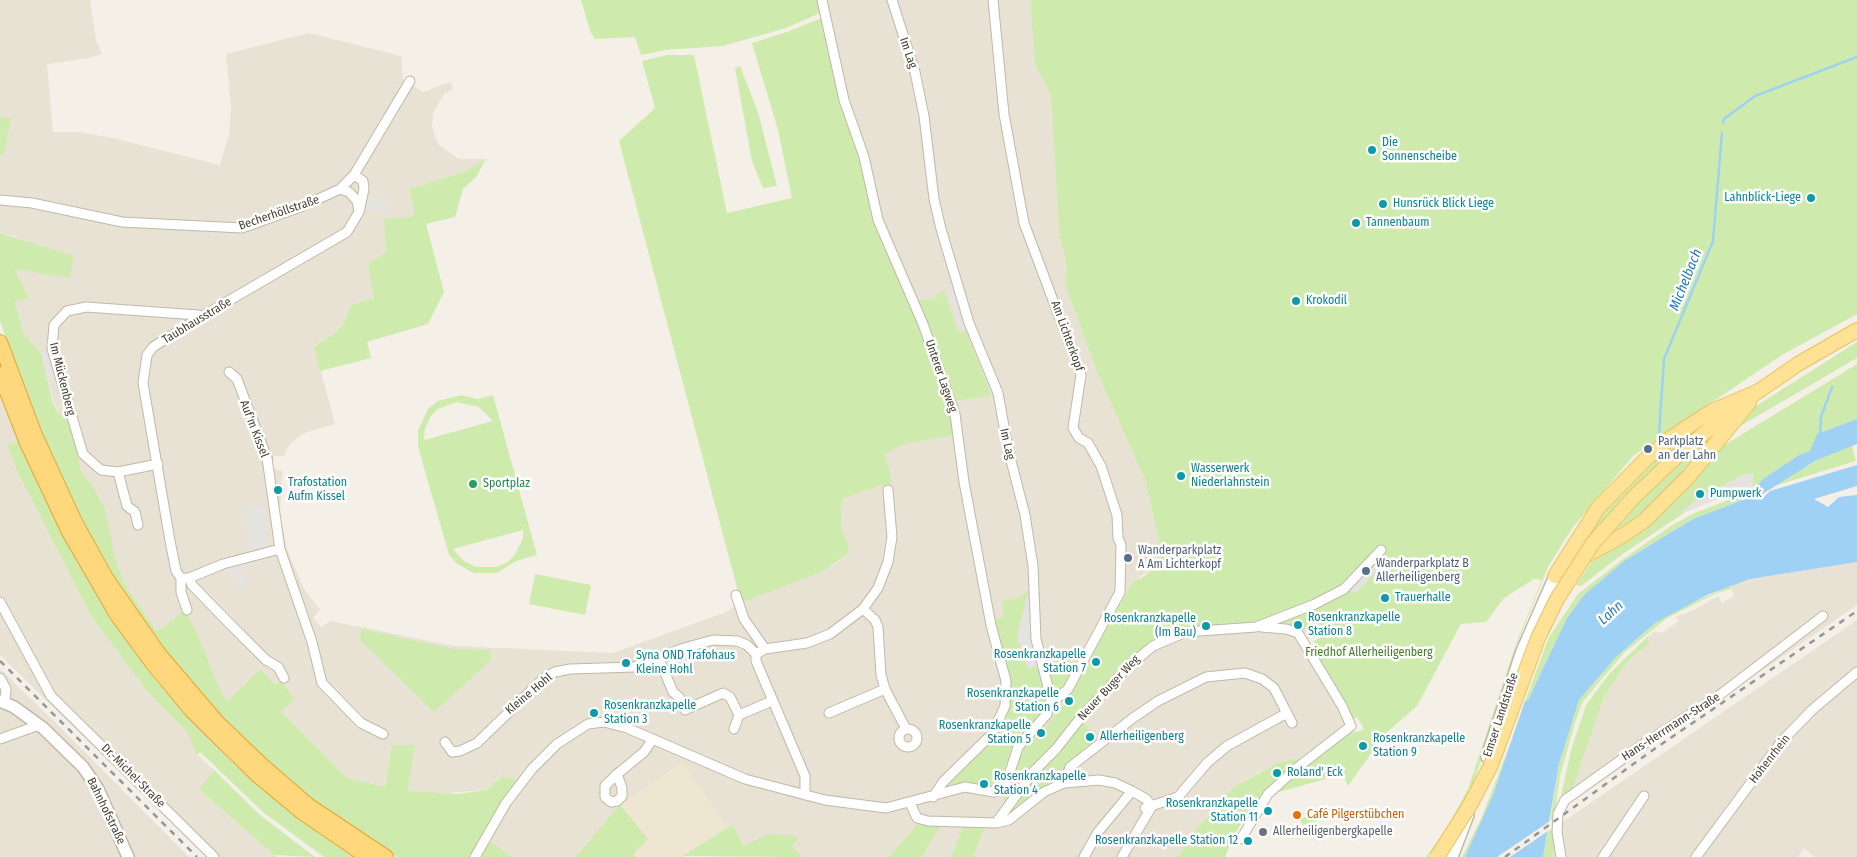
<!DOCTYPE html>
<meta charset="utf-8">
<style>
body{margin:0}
canvas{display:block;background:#f4f0e7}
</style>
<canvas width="1857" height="857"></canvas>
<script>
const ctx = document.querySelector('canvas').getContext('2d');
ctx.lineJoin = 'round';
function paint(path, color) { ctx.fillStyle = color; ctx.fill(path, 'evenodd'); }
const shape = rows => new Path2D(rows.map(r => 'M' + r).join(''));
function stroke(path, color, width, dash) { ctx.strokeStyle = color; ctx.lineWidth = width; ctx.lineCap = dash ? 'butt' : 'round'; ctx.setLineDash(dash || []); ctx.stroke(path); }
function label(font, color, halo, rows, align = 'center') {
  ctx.font = font + ' "Fira Sans Condensed",sans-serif'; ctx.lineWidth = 5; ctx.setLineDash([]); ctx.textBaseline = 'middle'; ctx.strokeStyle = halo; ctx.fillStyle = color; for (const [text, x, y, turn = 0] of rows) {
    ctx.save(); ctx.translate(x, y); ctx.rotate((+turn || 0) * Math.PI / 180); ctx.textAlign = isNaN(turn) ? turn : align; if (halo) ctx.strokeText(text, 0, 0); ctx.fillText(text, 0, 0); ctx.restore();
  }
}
paint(shape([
 [0,0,90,0,96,40,102,54,89,58,47,64,53,132,79,132,113,138,220,165,229,134,231,105,226,54,309,33,401,56,403,79,423,92,450,82,453,89,444,94,433,113,432,127,435,136,439,145,459,159,486,159,464,172,409,189,414,210,412,217,386,252,368,264,374,298,351,305,342,327,314,346,335,424,301,434,286,449,284,456,274,456,272,468,282,471,280,514,287,549,304,589,320,610,313,618,321,627,331,621,454,646,613,653,726,612,738,604,834,565,848,554,849,546,841,528,842,499,878,487,884,454,902,445,955,435,948,402,992,396,966,332,959,334,944,291,938,293,935,299,917,300,880,218,848,102,826,0,1030,0,1035,65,1051,95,1059,233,1067,267,1065,285,1097,372,1145,480,1162,553,1154,568,1133,581,1080,680,1049,723,1027,744,1008,790,1001,795,1012,813,1042,787,1059,778,1064,766,1096,741,1083,720,1120,679,1158,646,1187,635,1268,630,1296,634,1343,712,1346,726,1299,762,1259,772,1233,787,1194,832,1178,857,973,857,986,828,963,828,951,857,922,857,940,827,919,824,889,857,802,857,792,845,768,834,743,847,733,824,684,857,636,857,591,837,575,857,512,857,483,836,516,783,509,776,506,779,501,775,487,790,434,794,408,791,415,745,392,745,385,787,347,778,280,712,285,687,282,679,275,685,260,669,228,701,221,692,185,611,157,633,127,588,116,562,92,485,81,472,78,452,64,413,59,415,54,404,41,353,23,333,15,301,29,298,15,269,17,237,0,233,0,155,4,155,10,118,0,117],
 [0,393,19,440,8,445,17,471,91,616,147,691,187,732,197,755,214,770,199,789,277,857,206,857,0,655],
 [1857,562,1857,605,1566,806,1604,697,1627,662,1649,644,1648,636,1655,631,1662,633,1679,621,1675,617,1696,609,1718,596,1722,603,1734,596,1730,586,1750,579],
 [1857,620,1857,857,1815,857,1804,848,1798,857,1552,857,1556,844,1554,828],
 [0,669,58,725,189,857,0,857]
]), '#e8e2d4');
paint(shape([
 [682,762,728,827,684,857,636,857,633,854,647,839,620,805]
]), '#eee6d0');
paint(shape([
 [581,0,817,0,820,13,786,28,723,46,665,50,641,55,635,37,595,39,590,31],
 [1030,0,1857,0,1857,314,1782,355,1634,455,1573,527,1549,565,1516,646,1497,713,1470,793,1430,857,1426,857,1446,829,1468,789,1517,641,1542,580,1534,579,1504,598,1486,622,1461,624,1417,706,1385,734,1348,786,1343,774,1258,798,1234,835,1225,857,1178,857,1194,832,1233,787,1276,764,1295,759,1299,762,1349,731,1358,732,1364,729,1357,717,1353,719,1316,656,1321,653,1314,641,1325,634,1318,622,1296,634,1268,630,1187,635,1171,640,1144,656,1083,719,1096,741,1064,766,1059,778,1042,787,1005,817,1008,807,1001,795,1008,790,1021,752,1049,723,1070,696,1133,581,1143,577,1154,568,1162,553,1145,480,1097,372,1065,285,1067,267,1059,233,1051,95,1035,65],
 [821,18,840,101,953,414,955,435,902,445,885,454,892,482,842,499,841,528,849,546,848,554,823,571,741,603,619,141,655,108,642,61,667,55,694,55,727,213,792,198,778,130,752,43,787,32],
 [740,66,758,112,777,186,763,188,752,161,735,68],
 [0,117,11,118,4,155,0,155],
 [486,159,476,177,463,189,455,217,426,224,444,292,428,324,367,342,371,358,320,371,314,347,342,327,351,305,374,298,368,264,386,252,384,219,412,217,414,210,409,189,464,172],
 [0,233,74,256,69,278,15,269,29,298,15,302,23,333,41,353,53,404,59,415,65,413,78,452,81,472,92,485,105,510,116,562,127,588,157,632,185,610,196,631,221,692,228,701,260,669,275,685,283,679,285,687,294,699,281,712,347,778,385,787,392,745,415,745,408,791,457,794,487,790,502,775,506,779,509,776,516,782,483,836,512,857,397,857,360,834,285,780,243,742,178,671,123,593,95,546,47,450,0,321],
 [944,290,959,333,966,331,992,396,955,401,917,300,935,299,938,293],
 [1857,342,1857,358,1730,432,1756,406],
 [1857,364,1857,419,1820,433,1810,451,1799,455,1764,479,1756,488,1752,489,1753,474,1745,474,1699,498,1683,511,1684,513,1624,553,1581,586,1576,585,1596,555,1718,449],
 [462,395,477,399,493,395,537,555,516,561,497,573,473,573,456,563,449,555,418,447,418,431,428,409,438,401],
 [456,402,479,407,493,421,424,440,425,429,430,417,438,409],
 [523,530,523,538,516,553,508,562,496,567,476,567,464,561,453,549],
 [1715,414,1628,493,1576,558,1565,565,1585,531,1655,456],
 [1733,416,1667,493,1628,525,1611,535,1643,498,1642,496,1678,461],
 [19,440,63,536,84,573,110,617,146,668,168,695,234,764,295,816,352,857,324,857,264,813,200,752,197,755,187,732,147,691,91,616,17,471,7,445],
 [1852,446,1856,461,1774,486,1815,461],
 [1744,494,1749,494,1745,499,1693,519,1624,561,1584,595,1567,618,1528,700,1525,701,1549,637,1578,594,1623,559,1671,526,1692,514],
 [535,574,591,585,585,615,529,604],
 [1730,586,1731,589,1717,593,1667,618,1624,653,1595,687,1582,703,1575,723,1560,776,1554,818,1550,821,1559,764,1579,700,1616,657,1655,623,1676,610],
 [1029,590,1017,635,1029,668,1038,665,1046,705,1040,714,1014,740,999,783,992,786,967,783,951,786,950,782,995,738,1004,721,1010,693,993,620,1004,617,1002,601,1018,598],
 [362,629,453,649,491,650,490,661,434,712,360,640],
 [1648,636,1649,644,1627,662,1604,697,1571,793,1559,805,1571,750,1586,705,1610,673],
 [1070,655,1083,655,1063,687,1055,691,1047,665],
 [1514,734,1486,815,1465,857,1462,857,1481,819],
 [214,770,260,815,315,857,274,855,199,789],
 [620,805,648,839,633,854,636,857,575,857],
 [1336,807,1331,816,1303,825,1300,819],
 [733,824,743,846,768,834,795,836,798,840,792,845,802,857,683,856],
 [918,824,940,827,922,857,889,857],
 [963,827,986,827,973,857,951,857],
 [1554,828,1556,844,1552,857,1543,857,1548,831]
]), '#ceebad');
paint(shape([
 [366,197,387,200,388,212,365,209],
 [955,287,968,327,960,330,947,290],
 [48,352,56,377,47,380,41,353],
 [1745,474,1753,474,1752,489,1728,495,1684,513,1682,511,1699,498],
 [261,505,265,508,268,533,265,534,265,548,251,550,244,507],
 [1383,551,1388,558,1355,594,1344,585],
 [258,558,259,561,242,567,247,585,241,589,224,567],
 [1026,597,1031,597,1031,640,1038,665,1028,669,1017,635,1025,609],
 [1318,621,1323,631,1307,640,1302,631]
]), '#e5e3df');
paint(shape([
 [1857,419,1857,444,1815,461,1761,495,1763,498,1770,491,1857,465,1857,486,1814,499,1828,507,1839,497,1857,495,1857,562,1750,579,1707,595,1655,623,1616,657,1579,700,1559,764,1543,857,1465,857,1493,795,1525,701,1528,700,1567,618,1584,595,1624,561,1693,519,1745,499,1763,479,1799,455,1810,451,1817,434]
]), '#9fd1f4');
paint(shape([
 [1553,819,1551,829,1510,857,1497,857]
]), '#f4f0e7');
stroke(shape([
 [1723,123,1724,119,1755,96,1857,57],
 [1659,433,1664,359,1713,241,1722,133],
 [1820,436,1821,417,1832,387]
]), '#9fd1f4', 2.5);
const minor = shape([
 [822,0,844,100,864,157,878,220,923,324,955,414,964,482,991,625,1006,681,1005,706,992,734,943,782,933,797],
 [993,0,1004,114,1024,223,1081,375,1073,428,1079,438,1088,443,1101,466,1117,515,1118,538,1121,545,1120,592,1068,689,1050,704],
 [340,189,349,192,357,201,359,212],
 [0,200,32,203,122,222,242,228,303,206,340,189,354,175,410,81],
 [229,372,237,379,267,458,280,549],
 [158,464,118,472,101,470,83,454,52,349,54,325,67,311,86,307,198,315,199,318],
 [118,472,127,506,135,512,138,525],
 [181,578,189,578,223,564,280,549,312,642,322,683,361,723,383,734],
 [189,578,192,585,229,623,266,660,278,667,284,678],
 [736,595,744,619,765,649,756,654,756,661,805,776,805,795],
 [0,602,51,696,214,857],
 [863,609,875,620,878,627,881,675,885,689,906,729],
 [187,610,181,592,181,578,176,571,170,541,143,383,147,355,153,347,199,318,347,232,359,212,364,189,363,181,354,175],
 [765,649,807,643,830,634,863,609,878,588,888,562,892,537,888,490],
 [659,659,673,692,679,697,685,710,723,693,730,697,739,715,772,701],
 [0,678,6,689,5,703],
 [829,713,885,689],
 '899 738a9 9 0 1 1 18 0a9 9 0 1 1-18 0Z',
 [734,729,739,715],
 [0,739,39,725],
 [445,742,452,752,460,751,477,743,544,678,555,672,570,669,634,667,684,648,713,640,737,641,747,645,756,654],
 [617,774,622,788,622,796,617,801,611,802,605,797,605,786,617,774,621,771,644,752,653,739],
 [1064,783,1070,767,1133,718,1158,701,1206,677,1245,673,1262,679,1274,688,1292,723],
 [910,803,917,818,928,821,996,823,1009,820,1044,792,1064,783,1099,780,1115,783,1132,791,1146,799,1152,806],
 [1145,808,1178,797,1207,763,1227,746,1287,713],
 [996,823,1034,771,1056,749,1082,716,1129,666,1153,646,1186,632,1256,627,1315,604,1344,589,1381,550],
 [1241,839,1268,794,1298,767,1351,726,1342,706,1298,633,1286,629,1261,627],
 [475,857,506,803,532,769,557,744,588,724,604,722,627,728,745,779,825,800,886,808,965,787,994,792,1001,790,1008,778,1018,747,1047,714,1051,699,1036,639,1033,566,1025,515,1008,449,998,393,969,323,941,229,934,199,924,116,915,72,892,0],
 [1084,857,1098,832,1132,791],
 [1122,857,1152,806],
 [1561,857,1557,832,1558,814,1565,800,1642,745,1717,697,1823,616],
 [1603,857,1644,796],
 [1696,857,1781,742,1812,710,1857,672]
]);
const tertiary = shape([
 [0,701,14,707,43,728,83,767,98,789,128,857],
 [1487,757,1522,651,1555,576],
 [1452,857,1468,815]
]);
const primary = shape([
 [1634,497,1676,457,1737,406,1798,364,1857,330],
 [1583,557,1622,536,1644,521,1689,476,1749,403],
 [1555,576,1598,508,1646,459,1669,439,1712,411,1759,391]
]);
const trunk = shape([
 [0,342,35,435,75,522,106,578,159,654,218,723,262,765,308,805,386,857],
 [0,374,27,443,69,532,117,615,153,664,191,710,256,774,303,813,367,857]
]);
stroke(minor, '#c0b8a8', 11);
stroke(tertiary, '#c0b8a8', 14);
stroke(primary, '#ebc25e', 16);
stroke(trunk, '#e6a42e', 16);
stroke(minor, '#fff', 9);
stroke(tertiary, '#fff', 11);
stroke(primary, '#ffe295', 14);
stroke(trunk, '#ffd87e', 14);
stroke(shape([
 [0,661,197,857],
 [1505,857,1650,752,1857,611]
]), '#969696', 2.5, [6, 6]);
const primaryBridge = shape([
 [1437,857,1470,805,1491,765,1538,638,1557,599,1593,543,1634,497]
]);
stroke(primaryBridge, '#ebc25e', 16, []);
stroke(primaryBridge, '#ffe295', 14);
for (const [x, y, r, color] of [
 [1372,150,5,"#0f9aa8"],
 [1811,198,5,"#0f9aa8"],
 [1383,204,5,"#0f9aa8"],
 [1356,223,5,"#0f9aa8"],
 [1296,301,5,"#0f9aa8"],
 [1648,449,5,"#5c6f8a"],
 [1181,476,5,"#0f9aa8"],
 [473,484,5,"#2e9e5b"],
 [278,490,5,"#0f9aa8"],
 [1700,494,5,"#0f9aa8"],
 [1128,558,5,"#5c6f8a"],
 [1366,571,5,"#5c6f8a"],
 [1385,598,5,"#0f9aa8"],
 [1298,625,5,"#0f9aa8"],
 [1206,626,5,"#0f9aa8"],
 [1096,662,5,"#0f9aa8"],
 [626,663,5,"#0f9aa8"],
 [1069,701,5,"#0f9aa8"],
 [594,713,5,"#0f9aa8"],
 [1041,733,5,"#0f9aa8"],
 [1090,737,5,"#0f9aa8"],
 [1363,746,5,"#0f9aa8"],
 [1277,773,5,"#0f9aa8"],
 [984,784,5,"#0f9aa8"],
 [1268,811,5,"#0f9aa8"],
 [1297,815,5,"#e8710a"],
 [1263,832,5,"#6b7280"],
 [1248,841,5,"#0f9aa8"]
]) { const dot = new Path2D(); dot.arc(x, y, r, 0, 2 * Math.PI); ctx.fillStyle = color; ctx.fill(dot); stroke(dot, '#fff', 2); }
label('12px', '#484135', '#fff', [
 ["Im Lag",908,53,71],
 ["Becherhöllstraße",279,213,-19],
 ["Taubhausstraße",197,321,-31],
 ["Am Lichterkopf",1067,336,70],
 ["Unterer Lagweg",941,376,71],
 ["Im Mückenberg",62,379,76],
 ["Auf'm Kissel",254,429,69],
 ["Im Lag",1007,444,77],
 ["Neuer Buger Weg",1109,688,-47],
 ["Kleine Hohl",529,694,-40],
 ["Emser Landstraße",1501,715,-72],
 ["Hans-Herrmann-Straße",1671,727,-33],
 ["Hohenrhein",1770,759,-52],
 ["Dr.-Michel-Straße",133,776,45],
 ["Bahnhofstraße",106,811,64]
]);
label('12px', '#0d838f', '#fff', [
 ["Die",1382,143],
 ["Sonnenscheibe",1382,157],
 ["Lahnblick-Liege",1801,198,"right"],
 ["Hunsrück Blick Liege",1393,204],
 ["Tannenbaum",1366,223],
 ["Krokodil",1306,301],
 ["Wasserwerk",1191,469],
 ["Niederlahnstein",1191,483],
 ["Trafostation",288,483],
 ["Aufm Kissel",288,497],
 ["Pumpwerk",1710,494],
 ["Trauerhalle",1395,598],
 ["Rosenkranzkapelle",1308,618],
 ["Station 8",1308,632],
 ["Rosenkranzkapelle",1196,619,"right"],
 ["(Im Bau)",1196,633,"right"],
 ["Rosenkranzkapelle",1086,655,"right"],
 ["Station 7",1086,669,"right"],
 ["Syna OND Trafohaus",636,656],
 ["Kleine Hohl",636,670],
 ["Rosenkranzkapelle",1059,694,"right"],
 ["Station 6",1059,708,"right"],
 ["Rosenkranzkapelle",604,706],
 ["Station 3",604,720],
 ["Rosenkranzkapelle",1031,726,"right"],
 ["Station 5",1031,740,"right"],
 ["Allerheiligenberg",1100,737],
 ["Rosenkranzkapelle",1373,739],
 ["Station 9",1373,753],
 ["Roland' Eck",1287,773],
 ["Rosenkranzkapelle",994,777],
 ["Station 4",994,791],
 ["Rosenkranzkapelle",1258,804,"right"],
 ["Station 11",1258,818,"right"],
 ["Rosenkranzkapelle Station 12",1238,841,"right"]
], 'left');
label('12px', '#4e5e75', '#fff', [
 ["Parkplatz",1658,442],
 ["an der Lahn",1658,456],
 ["Wanderparkplatz",1138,551],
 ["A Am Lichterkopf",1138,565],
 ["Wanderparkplatz B",1376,564],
 ["Allerheiligenberg",1376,578]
], 'left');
label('12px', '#27864d', '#fff', [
 ["Sportplaz",483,484]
], 'left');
label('12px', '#457d25', '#fff', [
 ["Friedhof Allerheiligenberg",1369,653]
]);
label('12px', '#c56008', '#fff', [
 ["Café Pilgerstübchen",1307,815]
], 'left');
label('12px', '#5b616d', '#fff', [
 ["Allerheiligenbergkapelle",1273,832]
], 'left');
label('italic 14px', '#287bba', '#fff', [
 ["Michelbach",1686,280,-68],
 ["Lahn",1611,613,-42]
]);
</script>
